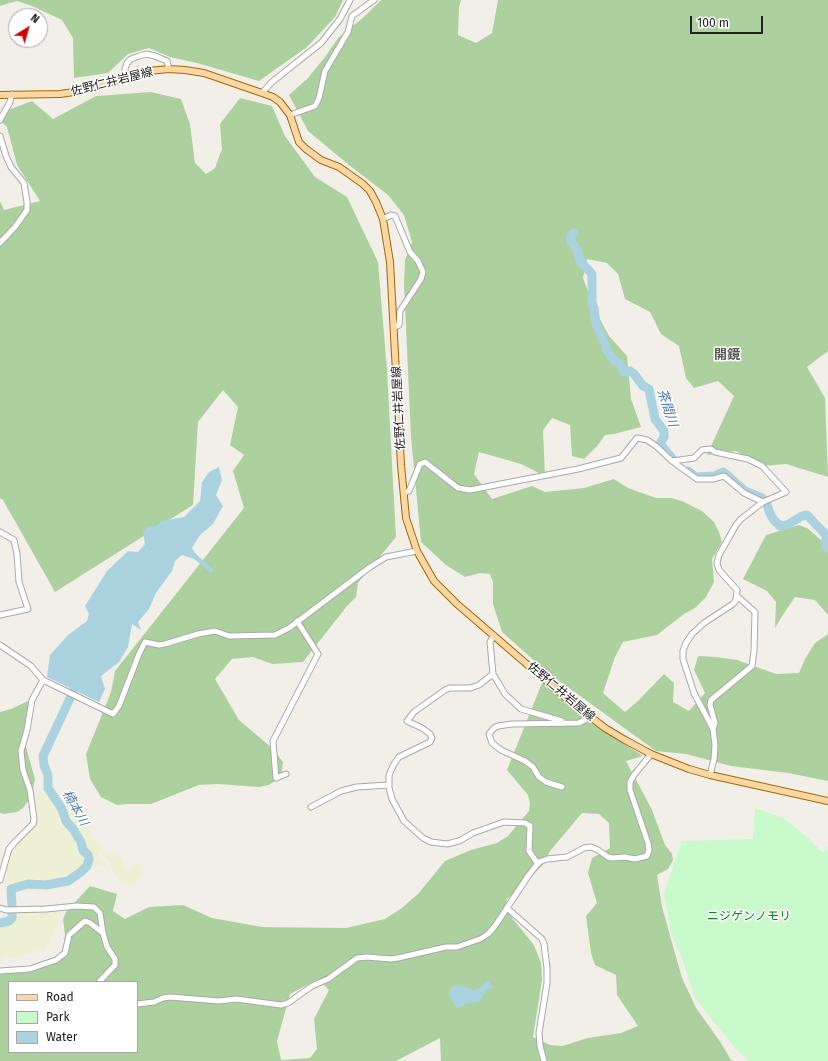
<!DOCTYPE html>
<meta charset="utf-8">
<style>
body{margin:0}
#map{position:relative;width:828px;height:1061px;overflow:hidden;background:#f2efe9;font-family:"Fira Sans",sans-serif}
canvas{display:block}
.legend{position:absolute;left:8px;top:981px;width:130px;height:72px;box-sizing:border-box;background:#fff;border:1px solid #a7a7a7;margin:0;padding:5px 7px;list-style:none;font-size:12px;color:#222}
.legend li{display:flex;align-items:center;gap:8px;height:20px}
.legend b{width:20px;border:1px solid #a7a7a7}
.north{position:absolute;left:8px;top:8px;width:40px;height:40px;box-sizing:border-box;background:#fff;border:1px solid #a7a7a7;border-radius:50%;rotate:37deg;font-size:11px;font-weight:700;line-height:16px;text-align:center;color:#222}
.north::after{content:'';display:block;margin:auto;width:14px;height:18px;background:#d40000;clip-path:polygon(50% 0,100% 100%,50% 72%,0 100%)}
.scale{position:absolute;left:690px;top:16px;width:73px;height:18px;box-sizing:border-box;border:2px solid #222;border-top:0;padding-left:5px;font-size:12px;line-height:14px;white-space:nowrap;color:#222;-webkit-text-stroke:3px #fff;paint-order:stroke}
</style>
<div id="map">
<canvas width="828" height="1061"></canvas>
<ul class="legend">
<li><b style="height:5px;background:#fcd6a4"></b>Road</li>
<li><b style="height:11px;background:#c8facc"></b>Park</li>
<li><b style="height:11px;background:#aad3df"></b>Water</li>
</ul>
<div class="north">N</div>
<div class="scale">100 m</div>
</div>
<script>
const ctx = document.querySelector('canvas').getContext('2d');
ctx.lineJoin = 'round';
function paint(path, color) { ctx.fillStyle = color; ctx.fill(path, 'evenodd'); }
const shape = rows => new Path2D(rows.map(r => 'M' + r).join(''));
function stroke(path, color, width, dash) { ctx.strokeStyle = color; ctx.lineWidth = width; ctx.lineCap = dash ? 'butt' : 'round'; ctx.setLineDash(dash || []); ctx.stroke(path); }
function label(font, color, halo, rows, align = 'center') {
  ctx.font = font + ' "Fira Sans","Noto Sans JP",sans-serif'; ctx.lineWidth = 3; ctx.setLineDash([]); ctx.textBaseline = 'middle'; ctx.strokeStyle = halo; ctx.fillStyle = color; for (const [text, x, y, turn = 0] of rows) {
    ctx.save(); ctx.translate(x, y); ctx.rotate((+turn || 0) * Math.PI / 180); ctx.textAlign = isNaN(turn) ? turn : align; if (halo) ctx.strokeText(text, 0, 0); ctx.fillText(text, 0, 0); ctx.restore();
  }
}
paint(shape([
 [40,790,49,795,63,820,66,827,72,833,78,843,80,852,86,858,85,862,80,867,67,876,49,880,29,879,9,885,6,872,9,859,15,845,27,835,37,823,36,815,33,802,34,799],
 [65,807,86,823,94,841,101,847,99,856,108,867,92,866,86,868,91,859,90,855,81,836,69,820],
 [102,851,105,853,117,852,123,859,125,866,128,869,137,863,143,865,144,872,142,876,133,885,122,884,115,875,109,862,101,853],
 [16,911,61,912,56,928,45,950,42,951,35,951,15,958,7,957,0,961,0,925,11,922]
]), '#eef0d5');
paint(shape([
 [0,0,343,0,335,17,307,47,259,81,197,63,170,57,149,48,128,54,108,73,74,78,73,38,62,20,32,6,17,1,0,6],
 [381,0,461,0,459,7,458,35,476,43,492,33,498,0,828,0,828,351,807,367,825,398,828,477,786,464,762,466,736,451,707,455,734,396,718,381,694,388,686,378,679,346,661,334,650,312,625,299,618,274,607,263,587,259,583,278,594,308,609,336,627,356,631,399,641,427,614,434,605,435,598,445,584,459,572,456,570,425,552,418,543,430,545,476,521,464,479,452,474,474,492,499,532,486,545,492,584,488,614,479,628,488,656,498,671,498,682,501,702,511,714,522,719,532,722,542,712,559,714,582,706,597,695,608,684,614,657,635,623,642,615,657,603,693,625,712,638,701,664,674,674,683,673,702,689,711,705,693,694,670,698,656,716,657,737,660,776,674,799,673,805,659,815,643,828,634,828,781,788,773,731,766,686,754,656,751,547,672,502,632,493,604,493,582,490,574,480,573,465,577,446,565,421,542,411,437,404,283,405,260,412,242,404,215,388,195,349,165,308,131,289,95,307,79,325,57,338,38,364,17],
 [151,92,181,99,190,124,195,163,206,174,215,168,222,149,220,124,240,98,272,106,285,136,315,177,347,197,378,262,387,370,396,537,358,583,356,597,347,606,303,662,272,664,253,657,232,659,215,679,239,720,272,748,283,762,282,771,275,781,269,785,259,787,218,784,199,785,151,804,127,804,117,805,101,797,90,779,86,754,111,692,115,671,244,508,233,471,244,455,230,445,238,407,223,390,198,422,193,505,55,592,3,500,0,498,0,201,4,210,40,201,17,165,7,127,0,120,0,113,32,101,53,119,96,96],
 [799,525,807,528,828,546,828,615,815,600,795,597,784,613,775,628,776,602,767,591,743,579,766,535],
 [542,683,590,722,643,756,626,761,652,810,665,845,672,854,673,860,668,869,657,875,662,907,682,978,696,1008,721,1043,731,1060,735,1061,441,1061,440,1038,396,1061,0,1061,0,970,29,966,55,957,63,950,65,935,63,919,66,912,90,886,117,894,113,911,125,919,149,907,183,905,212,918,262,927,346,928,385,919,402,908,418,894,445,861,471,850,497,843,508,836,529,811,530,803,528,795,507,770],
 [582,813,599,814,609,823,610,848,592,858,588,873,597,903,586,916,591,953,595,965,616,975,617,995,638,1026,621,1033,588,1038,562,1046,550,1045,533,1037,542,980,541,963,534,945,512,918,506,900,542,866,550,851],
 [318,979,329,990,314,1019,317,1049,310,1058,281,1060,277,1041,290,994],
 [9,982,137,982,137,1052,9,1052],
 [28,701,29,711,24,740,35,779,33,789,30,798,23,808,17,812,4,814,0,813,0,712,11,709]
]), '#add19e');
paint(shape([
 [755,808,783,818,805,835,823,853,828,845,828,1061,749,1061,734,1047,695,998,682,958,671,934,664,893,682,841,753,839]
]), '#c8facc');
paint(shape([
 [219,467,222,480,216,495,223,506,213,524,200,535,192,548,195,553,214,570,211,573,194,559,182,555,175,561,172,571,156,593,149,609,138,622,141,630,132,624,128,647,119,662,101,676,105,689,99,702,47,677,50,655,68,635,87,621,89,614,85,606,107,571,128,551,138,552,145,544,143,532,147,527,156,526,161,521,184,517,200,501,202,482,209,472],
 [488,980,494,988,487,989,479,1002,468,1003,457,1009,448,993,453,986,463,986,472,990,478,989]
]), '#aad3df');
stroke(shape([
 [574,233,570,238,571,242,575,246,581,262,592,274,592,303,594,308,596,324,604,342,608,352,615,361,620,364,624,372,630,371,634,374,643,386,649,389,655,419,664,431,664,437,661,442,662,446,676,463],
 [688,471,696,477,714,476,723,472,726,474,745,491,762,498,766,501,769,511,773,519,780,526,787,525,802,516,807,515,826,535,826,546,828,548],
 [12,906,11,889,28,884,46,885,68,881,81,872,87,866,89,859,88,855,83,850,81,842,73,829,66,821,62,809,48,788,48,775,44,765,43,756,79,679],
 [0,923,9,921,12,918,12,914]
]), '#aad3df', 9);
const minor = shape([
 [126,78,125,69,127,63,131,59,139,56,146,54,155,56,167,61,169,69],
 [262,93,272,82,321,43,340,19,350,0],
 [290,115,315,106,319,98,325,71,348,32,352,16,374,0],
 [0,120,10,102,12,94],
 [0,136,6,156,11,167,24,183,27,202,27,210,15,227,0,243],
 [383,219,391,215,395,216,410,252,418,261,423,272,421,279,400,311,399,325,395,327],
 [672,461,694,458,702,450,711,449,715,452,748,459,762,466,786,492,763,502,741,519,736,525,719,555,717,563,719,570,737,590,736,600,733,604,704,623,692,634,686,643,683,651,683,659,694,693,713,729,715,745,714,759,710,775],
 [404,493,409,491,420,464,425,462,458,488,470,490,578,469,621,458,637,438,647,440,656,446,672,461,697,479,713,479,724,476,744,493,763,502],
 [0,532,14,540,17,554,19,582,28,609,0,615],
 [494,635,490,642,493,674,505,694,521,709,562,721],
 [0,645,31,666,43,680,113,714,119,706,139,654,145,642,159,645,165,644,198,634,215,631,229,636,275,635,289,628,370,567,386,557,417,551],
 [493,674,479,685,470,688,450,688,445,690,414,712,407,721,422,728,430,734,432,738,430,742,399,757,394,764,389,775,389,788,392,799,404,821,423,838,431,842,447,844,459,841,473,833,504,822,525,823,530,826,529,851,538,864],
 [713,729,715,723,710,705,711,700,752,666,754,651,755,612,737,596],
 [286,774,276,778,273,741,318,654,297,621],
 [562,787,546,782,539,777,533,767,525,761,501,750,492,743,489,734,494,728,498,726,512,724,579,723,590,717],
 [311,807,341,791,357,787,388,785],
 [0,880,9,849,15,842,33,824,34,819,30,790,23,770,21,751,27,730,32,700,43,680],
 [0,908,6,910,46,909,77,906,94,907,100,913,103,933,107,947,115,959,115,965,99,982],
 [507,908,542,939,544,944,547,968,547,983,539,1033,540,1046,544,1061],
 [0,971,30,969,56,960,65,953,69,935,85,921,90,923,103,933],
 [137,1004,154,1002,163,998,170,997,219,1001,236,999,281,1005,288,1003,312,986,328,979,357,958,367,957,390,959,398,958,446,947,457,947,480,939,488,934,495,926,528,876,539,862,547,859,567,857,584,848,591,847,598,850,608,857,612,858,625,857,635,859,647,856,649,850,648,843,630,790,630,782,634,775,651,754]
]);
const major = shape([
 [0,95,60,94,81,91,148,71,169,69,185,70,204,73,262,93,273,97,280,102,290,115,299,142,306,149,321,160,339,167,363,184,370,191,376,202,383,219,390,262,401,465,406,518,417,551,434,581,457,604,566,698,605,728,625,740,651,754,689,769,710,775,828,801]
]);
stroke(minor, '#a9a9a9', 7);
stroke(major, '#a06b00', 8);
stroke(minor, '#fff', 5);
stroke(major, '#fcd6a4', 6);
label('12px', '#222', '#fff', [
 ["佐野仁井岩屋線",112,82,-14],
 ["佐野仁井岩屋線",399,408,-93],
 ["佐野仁井岩屋線",561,692,40]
]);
label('12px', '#0c8416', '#fff', [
 ["ニジゲンノモリ",749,917]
]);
label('bold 13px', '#555', '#fff', [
 ["開鏡",727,355]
]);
label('italic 13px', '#4a7aab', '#fff', [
 ["茶間川",667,408,72],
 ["楠本川",75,808,60]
]);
</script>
